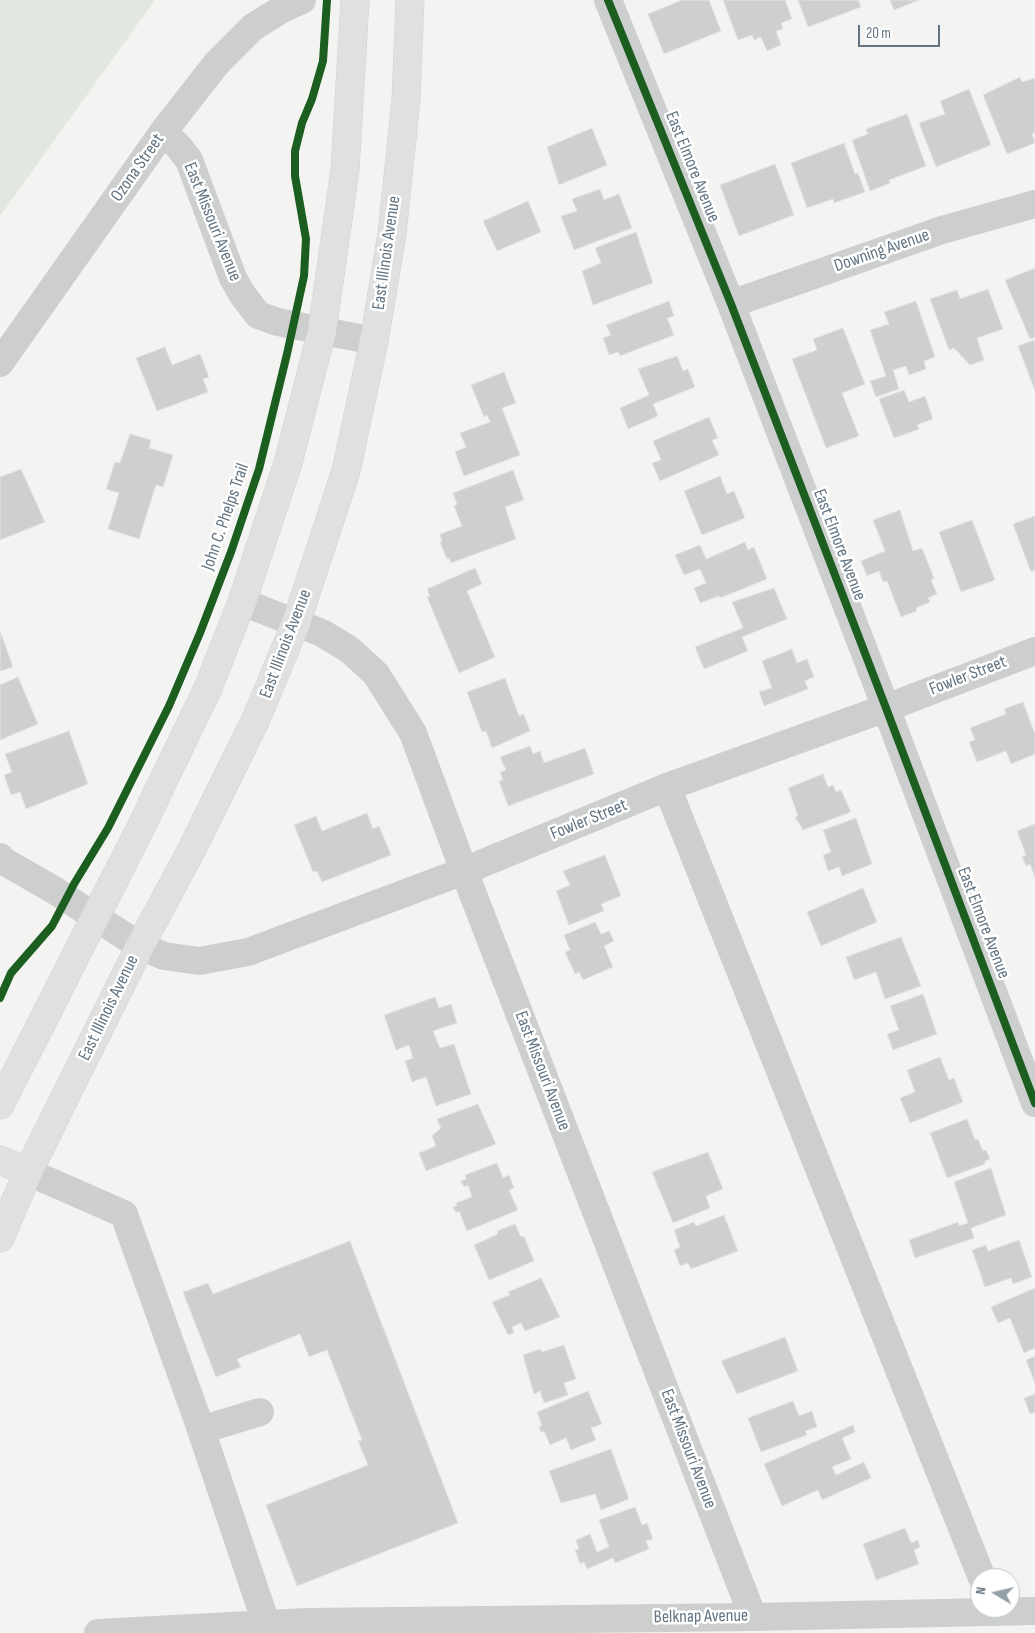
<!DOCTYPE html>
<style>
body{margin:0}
#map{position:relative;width:1035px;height:1633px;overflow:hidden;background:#f3f4f1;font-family:"Sofia Sans Condensed",sans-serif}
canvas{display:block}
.north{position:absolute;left:970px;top:1568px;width:50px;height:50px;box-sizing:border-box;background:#fff;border:1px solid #c0c7cd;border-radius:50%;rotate:279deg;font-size:14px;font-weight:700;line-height:20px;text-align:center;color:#627482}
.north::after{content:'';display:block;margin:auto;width:18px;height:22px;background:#95a1a9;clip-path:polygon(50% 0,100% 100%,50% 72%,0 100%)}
.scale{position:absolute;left:858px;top:25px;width:82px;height:22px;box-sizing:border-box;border:2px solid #627482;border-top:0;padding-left:6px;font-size:15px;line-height:18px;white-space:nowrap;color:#627482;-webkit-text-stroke:4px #fff;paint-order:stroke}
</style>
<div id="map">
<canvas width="1035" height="1633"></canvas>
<div class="north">N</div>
<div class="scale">20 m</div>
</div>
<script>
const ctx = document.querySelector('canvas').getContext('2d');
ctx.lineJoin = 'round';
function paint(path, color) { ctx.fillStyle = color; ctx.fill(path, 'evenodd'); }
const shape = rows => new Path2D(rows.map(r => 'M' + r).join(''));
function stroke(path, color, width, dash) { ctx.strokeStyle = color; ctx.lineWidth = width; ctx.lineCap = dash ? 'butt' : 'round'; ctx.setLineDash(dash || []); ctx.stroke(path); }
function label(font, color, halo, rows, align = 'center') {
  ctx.font = font + ' "Sofia Sans Condensed",sans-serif'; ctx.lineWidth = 5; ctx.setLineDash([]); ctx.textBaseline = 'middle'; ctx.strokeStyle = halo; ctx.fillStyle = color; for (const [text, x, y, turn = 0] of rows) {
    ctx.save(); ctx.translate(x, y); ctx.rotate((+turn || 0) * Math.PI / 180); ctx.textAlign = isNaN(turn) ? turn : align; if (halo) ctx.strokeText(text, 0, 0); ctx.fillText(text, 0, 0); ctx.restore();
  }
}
paint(shape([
 [0,0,155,0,0,216]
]), '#e2e7df');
const building = shape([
 [682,0,709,0,721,31,664,54,648,14,682,0],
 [723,0,785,0,792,19,781,23,783,29,776,31,781,45,767,51,761,37,754,40,752,35,738,40,723,0],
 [798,0,858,0,861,7,808,27,798,0],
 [890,0,919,0,894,10,890,0],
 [1020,77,1022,82,1035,78,1035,133,1032,134,1035,143,1007,154,983,95,1020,77],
 [969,89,991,145,936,167,919,123,945,114,940,101,969,89],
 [907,114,926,166,889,180,890,183,870,191,852,140,868,134,866,129,907,114],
 [592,128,607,165,559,185,547,147,592,128],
 [844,143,855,174,858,173,865,192,834,203,833,199,807,208,791,163,844,143],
 [775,164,794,215,739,236,720,185,775,164],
 [600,189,604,200,619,194,632,228,574,250,561,216,577,211,572,199,600,189],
 [528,201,541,232,497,251,483,221,528,201],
 [636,232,653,283,593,305,582,271,601,263,595,248,636,232],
 [1035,268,1035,337,1030,339,1005,280,1035,268],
 [988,289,1003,329,977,338,984,360,970,365,954,348,949,350,930,299,957,290,960,299,988,289],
 [669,301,674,316,667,318,674,335,620,356,618,352,609,355,603,338,611,335,606,325,669,301],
 [916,301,935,357,924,361,926,369,909,375,906,366,893,370,899,389,876,397,870,381,886,376,870,330,889,324,884,312,916,301],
 [843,328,865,384,842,393,859,436,826,448,792,359,817,350,813,339,843,328],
 [1034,340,1035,342,1035,391,1018,346,1034,340],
 [165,347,172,365,200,354,209,377,203,379,208,392,157,411,136,358,165,347],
 [677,356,683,371,688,369,695,387,653,404,658,416,628,429,620,408,649,395,638,369,677,356],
 [504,372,516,403,502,408,520,455,464,476,455,452,466,447,460,433,490,422,487,415,484,417,471,385,504,372],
 [904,390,909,402,925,396,933,419,917,425,919,429,894,438,879,399,904,390],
 [709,417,718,438,712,440,719,455,660,481,652,463,661,460,653,441,709,417],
 [130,434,151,440,149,448,173,455,163,487,156,485,139,539,108,529,119,493,106,489,115,462,120,463,130,434],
 [21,469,45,522,0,540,0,477,21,469],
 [513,470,524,500,505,507,516,539,451,563,449,558,447,559,440,542,442,541,440,534,462,526,454,506,457,504,453,493,513,470],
 [720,476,727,494,734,491,745,518,702,535,684,491,720,476],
 [900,510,913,551,922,548,934,578,931,580,937,594,928,598,930,602,916,608,917,611,901,617,887,581,883,582,879,571,867,576,861,561,885,551,873,520,900,510],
 [1035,516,1035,570,1031,572,1013,524,1035,516],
 [972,520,995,580,961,592,939,532,972,520],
 [745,542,748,550,754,547,767,579,720,598,719,596,700,603,694,588,706,583,700,569,684,575,675,555,700,545,706,559,745,542],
 [475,568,482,584,467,591,495,657,459,673,427,597,430,596,427,589,475,568],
 [774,588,787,619,742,637,748,651,704,669,695,647,743,628,732,602,774,588],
 [0,631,13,667,0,671,0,631],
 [792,649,797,663,807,659,814,677,805,681,808,689,764,706,759,692,772,688,762,661,792,649],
 [18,677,38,724,0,740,0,685,18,677],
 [505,678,519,716,524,714,530,731,492,748,486,731,482,732,467,692,505,678],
 [1023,702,1035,734,1035,754,1011,764,1006,751,977,762,969,742,975,740,970,728,1006,714,1004,709,1023,702],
 [69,731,88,784,26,809,20,792,11,795,4,775,12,772,5,754,69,731],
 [530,746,533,754,540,751,544,763,585,748,594,774,508,806,499,781,503,780,500,772,506,770,500,757,530,746],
 [823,774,828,787,833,785,836,792,841,790,851,812,803,830,795,817,798,816,788,788,823,774],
 [367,813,373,829,379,826,391,855,322,882,317,871,313,872,294,825,316,816,322,831,367,813],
 [856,818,872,864,842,876,839,867,828,871,823,855,831,852,823,830,856,818],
 [1035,824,1035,878,1030,864,1026,866,1022,857,1026,855,1017,831,1035,824],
 [605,855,621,896,601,904,604,911,569,925,556,891,570,885,563,871,605,855],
 [863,888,877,922,821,946,807,912,863,888],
 [595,922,601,934,609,931,614,941,604,946,613,967,583,980,579,972,575,974,565,952,570,950,564,935,595,922],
 [901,937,921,986,885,999,876,972,854,980,846,957,901,937],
 [923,994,937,1034,893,1050,887,1034,899,1030,890,1006,923,994],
 [435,997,439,1008,451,1004,457,1023,433,1031,440,1048,454,1044,471,1094,436,1106,426,1077,412,1082,405,1061,413,1058,409,1045,396,1050,384,1015,435,997],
 [940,1057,949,1080,954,1078,963,1102,910,1123,900,1098,915,1092,907,1070,940,1057],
 [478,1104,496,1144,426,1171,419,1153,436,1146,432,1136,441,1128,437,1119,478,1104],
 [967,1119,975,1140,978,1139,983,1151,986,1150,990,1159,985,1161,985,1164,947,1178,930,1133,967,1119],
 [708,1152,723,1189,706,1196,710,1208,673,1223,652,1172,708,1152],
 [497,1163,503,1178,509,1175,514,1188,509,1190,518,1210,467,1231,459,1211,456,1213,453,1207,457,1206,456,1203,472,1197,468,1185,464,1187,461,1181,466,1179,465,1175,497,1163],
 [991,1168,1006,1215,971,1228,974,1238,915,1258,909,1240,958,1222,959,1226,968,1223,954,1182,991,1168],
 [724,1215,738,1251,691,1269,688,1263,680,1266,674,1250,680,1247,674,1230,694,1222,696,1226,724,1215],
 [515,1224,521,1237,524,1236,534,1261,489,1280,474,1245,498,1234,497,1231,515,1224],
 [1019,1240,1032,1277,1013,1284,1011,1278,985,1287,972,1250,986,1245,988,1251,1019,1240],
 [350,1241,458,1523,297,1586,266,1505,368,1465,358,1441,362,1440,327,1350,309,1357,300,1334,237,1359,241,1367,216,1377,183,1292,208,1283,213,1294,350,1241],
 [541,1278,560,1317,525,1331,521,1323,512,1327,514,1333,508,1335,492,1302,510,1295,508,1292,541,1278],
 [1035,1288,1035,1348,1024,1353,1010,1318,998,1323,991,1307,1035,1288],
 [785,1337,798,1371,737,1394,721,1361,785,1337],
 [564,1345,576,1379,564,1383,568,1395,544,1403,540,1391,534,1394,523,1355,540,1349,542,1352,564,1345],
 [1035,1356,1035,1383,1026,1360,1035,1356],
 [588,1391,602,1424,591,1428,596,1440,571,1450,566,1438,550,1445,544,1431,541,1432,539,1427,542,1425,537,1412,588,1391],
 [1035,1394,1035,1412,1030,1414,1024,1398,1035,1394],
 [793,1401,799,1416,812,1411,817,1427,805,1431,807,1435,761,1452,748,1418,793,1401],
 [853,1425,855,1432,842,1438,851,1459,832,1467,836,1475,864,1462,871,1478,822,1500,818,1490,782,1506,764,1464,853,1425],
 [611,1449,629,1499,601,1510,595,1494,561,1503,549,1471,611,1449],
 [635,1507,642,1525,647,1523,653,1539,646,1541,649,1549,615,1563,613,1558,587,1569,584,1562,580,1564,575,1550,579,1549,576,1540,590,1534,597,1552,609,1547,599,1520,635,1507],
 [905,1528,911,1543,918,1540,920,1547,914,1550,919,1564,876,1580,863,1544,905,1528]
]);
paint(building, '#ced0cf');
stroke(building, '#e2e3e1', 1);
const major = shape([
 [0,1105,142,825,208,688,242,602,288,463,322,331,345,170,355,0],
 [0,1160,28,1172],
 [0,1238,28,1172,140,946,192,849,256,719,296,623,346,471,374,341,392,234,406,100,410,0]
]);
stroke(major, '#d0d1d0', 29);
stroke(shape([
 [608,0,731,304,886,708,1035,1103],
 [163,132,178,146,189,160,233,278,242,294,258,315,278,322,374,341],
 [731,304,942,230,1035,204],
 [0,363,163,132,217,63,253,27,282,9,302,0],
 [242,602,322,633,350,650,376,674,413,733,464,871,753,1617],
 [667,787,982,1578],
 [0,857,5,862,54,890,140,946,164,956,199,961,248,952,464,871,667,787,886,708,1035,651],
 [28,1172,124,1214,197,1418,266,1623],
 [201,1430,260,1412],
 [98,1633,307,1622,753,1617,1035,1611]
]), '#cdcece', 28);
stroke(major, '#e0e0e1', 28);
stroke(shape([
 [608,0,731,304,886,708,1035,1103],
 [0,998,11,973,52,926,74,884,108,828,169,706,200,633,231,552,259,469,287,354,304,276,306,239,295,176,295,151,302,123,312,99,323,61,327,0]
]), '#1b5e20', 8);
label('18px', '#627482', '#fff', [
 ["East Elmore Avenue",692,167,68],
 ["Ozona Street",138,168,-55],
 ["East Missouri Avenue",212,222,68],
 ["Downing Avenue",882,251,-19],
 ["East Illinois Avenue",387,253,-82],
 ["John C. Phelps Trail",226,517,-71],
 ["East Elmore Avenue",839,545,69],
 ["East Illinois Avenue",286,644,-69],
 ["Fowler Street",968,676,-21],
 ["Fowler Street",589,820,-22],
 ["East Elmore Avenue",983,923,69],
 ["East Illinois Avenue",109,1008,-64],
 ["East Missouri Avenue",542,1071,69],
 ["East Missouri Avenue",688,1449,69],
 ["Belknap Avenue",701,1617,-1]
]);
</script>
